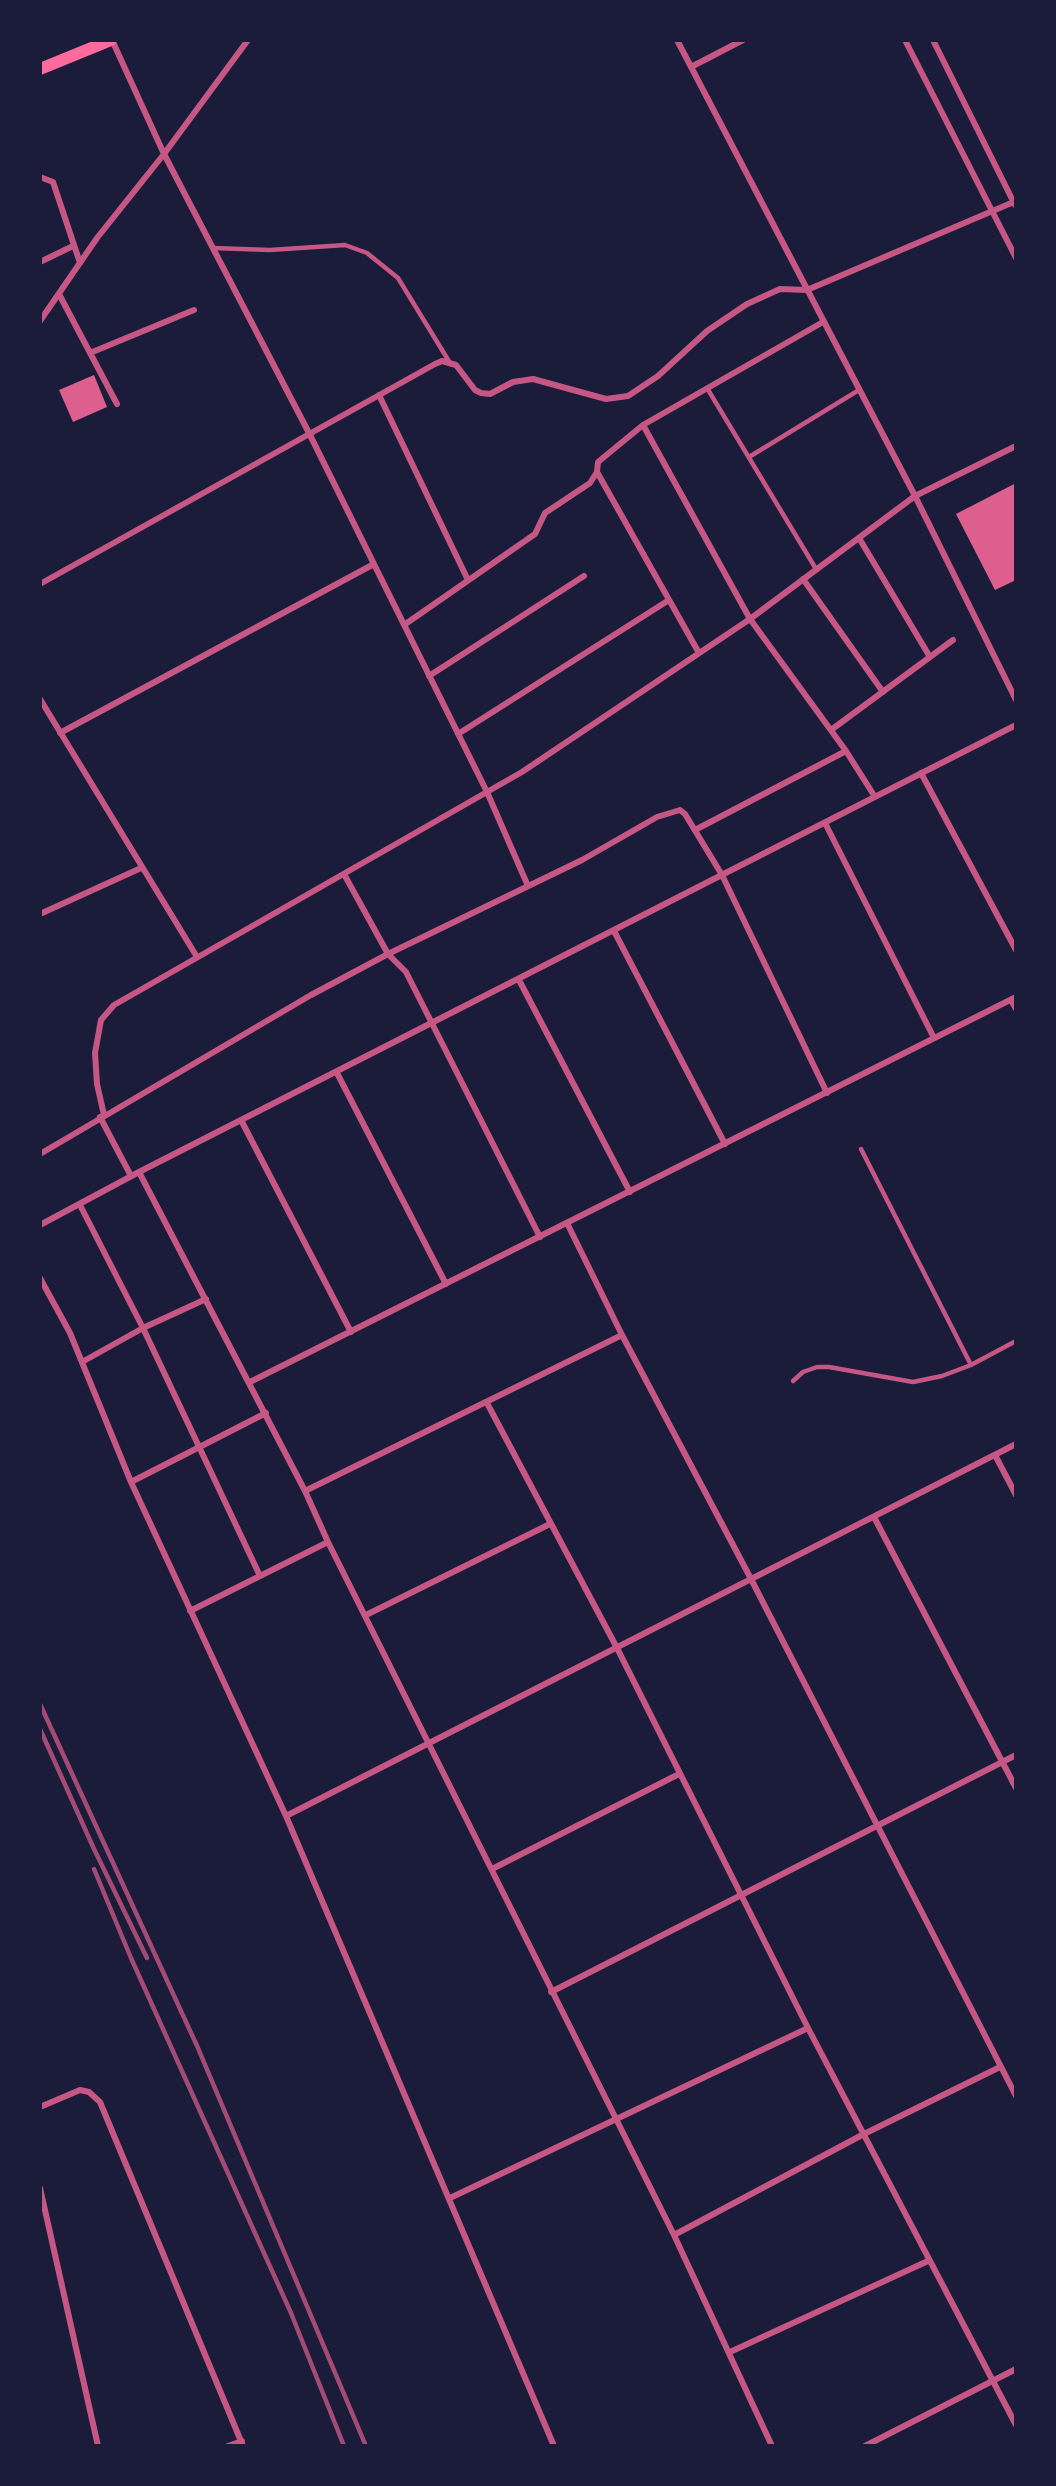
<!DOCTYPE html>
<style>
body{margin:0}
#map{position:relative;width:1056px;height:2486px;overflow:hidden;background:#1b1b3a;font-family:"IBM Plex Sans",sans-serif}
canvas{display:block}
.frame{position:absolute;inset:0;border:42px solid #1b1b3a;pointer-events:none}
</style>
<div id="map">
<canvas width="1056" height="2486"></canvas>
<div class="frame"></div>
</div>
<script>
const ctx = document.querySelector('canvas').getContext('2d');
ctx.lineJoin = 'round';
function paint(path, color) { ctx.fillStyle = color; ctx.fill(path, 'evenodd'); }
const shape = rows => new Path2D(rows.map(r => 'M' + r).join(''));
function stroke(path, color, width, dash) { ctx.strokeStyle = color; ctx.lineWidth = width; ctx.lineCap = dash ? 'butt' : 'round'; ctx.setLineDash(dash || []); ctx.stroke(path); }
paint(shape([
 [94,375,107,407,73,422,59,390],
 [1016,483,1016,580,995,590,956,514]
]), '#dd5f8e');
stroke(shape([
 [213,248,270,250,345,245,367,253,398,278,450,363],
 [707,388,816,569],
 [749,457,859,390],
 [861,1149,971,1365],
 [793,1381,803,1372,817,1367,829,1367,913,1382,942,1376,971,1365,1016,1341]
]), '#c65784', 4.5);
stroke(shape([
 [112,40,164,154,309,433,487,792,528,886],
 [677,40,915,496,1016,700],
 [905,40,1016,258],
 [933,40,1015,205],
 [691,67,743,40],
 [40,177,53,182,80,263],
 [40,262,73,246],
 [59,294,117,404],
 [40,321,97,238,164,154,248,40],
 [823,322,643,425,750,619,915,496,1016,446],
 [90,353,194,310],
 [379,395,467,578],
 [597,472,699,653],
 [859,538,930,657],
 [803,579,883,692],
 [40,584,435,364,442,361,456,365,475,390,481,393,490,394,513,382,533,379,606,399,628,396,658,376,707,331,747,304,780,289,807,290,1016,201],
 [404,625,535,534,545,513,590,483,597,472,598,462,643,425],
 [429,676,584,576],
 [40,699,197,957],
 [831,730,953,640],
 [60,733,374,564],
 [458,734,669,600],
 [921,773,1016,950],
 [825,823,934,1038],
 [695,830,846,751],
 [344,874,388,954,582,860,657,817,680,810,685,814,722,875,827,1093],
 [40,914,141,868],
 [614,931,725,1144],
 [519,980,630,1192],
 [1011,1000,1016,1009],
 [337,1073,446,1284],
 [104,1115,97,1084,95,1053,101,1020,114,1005,522,772,750,619,846,751,875,797],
 [100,1117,131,1176],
 [241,1120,351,1332],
 [40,1154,311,995,388,954,406,972,540,1237],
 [139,1172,305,1491,328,1542,674,2235,772,2446],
 [80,1205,143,1328,260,1576],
 [567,1223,622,1335,750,1577,1016,2096],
 [40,1225,139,1172,1016,725],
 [40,1278,70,1333,131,1482,286,1816,554,2446],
 [82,1362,143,1328,206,1299],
 [250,1382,1016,997],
 [487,1403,617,1648,808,2028,1016,2425],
 [995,1455,1016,1495],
 [131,1482,266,1413],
 [305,1491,622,1335],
 [874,1517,1016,1788],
 [190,1611,328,1542],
 [366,1615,550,1524],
 [286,1816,1016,1444],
 [492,1869,679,1774],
 [551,1992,1016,1755],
 [40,2107,80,2090,89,2092,100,2102,243,2446],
 [40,2188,98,2446],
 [450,2198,808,2028],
 [674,2235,864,2134,1000,2067],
 [730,2352,928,2261],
 [228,2446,242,2441],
 [865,2446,1016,2369]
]), '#c65784', 6);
stroke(shape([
 [40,69,111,40]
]), '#ff6b9d', 12);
stroke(shape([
 [40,1704,198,2048,366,2446],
 [40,1729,94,1849,147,1958],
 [94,1869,131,1958,291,2313,344,2446]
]), '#a44b75', 4.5);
</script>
